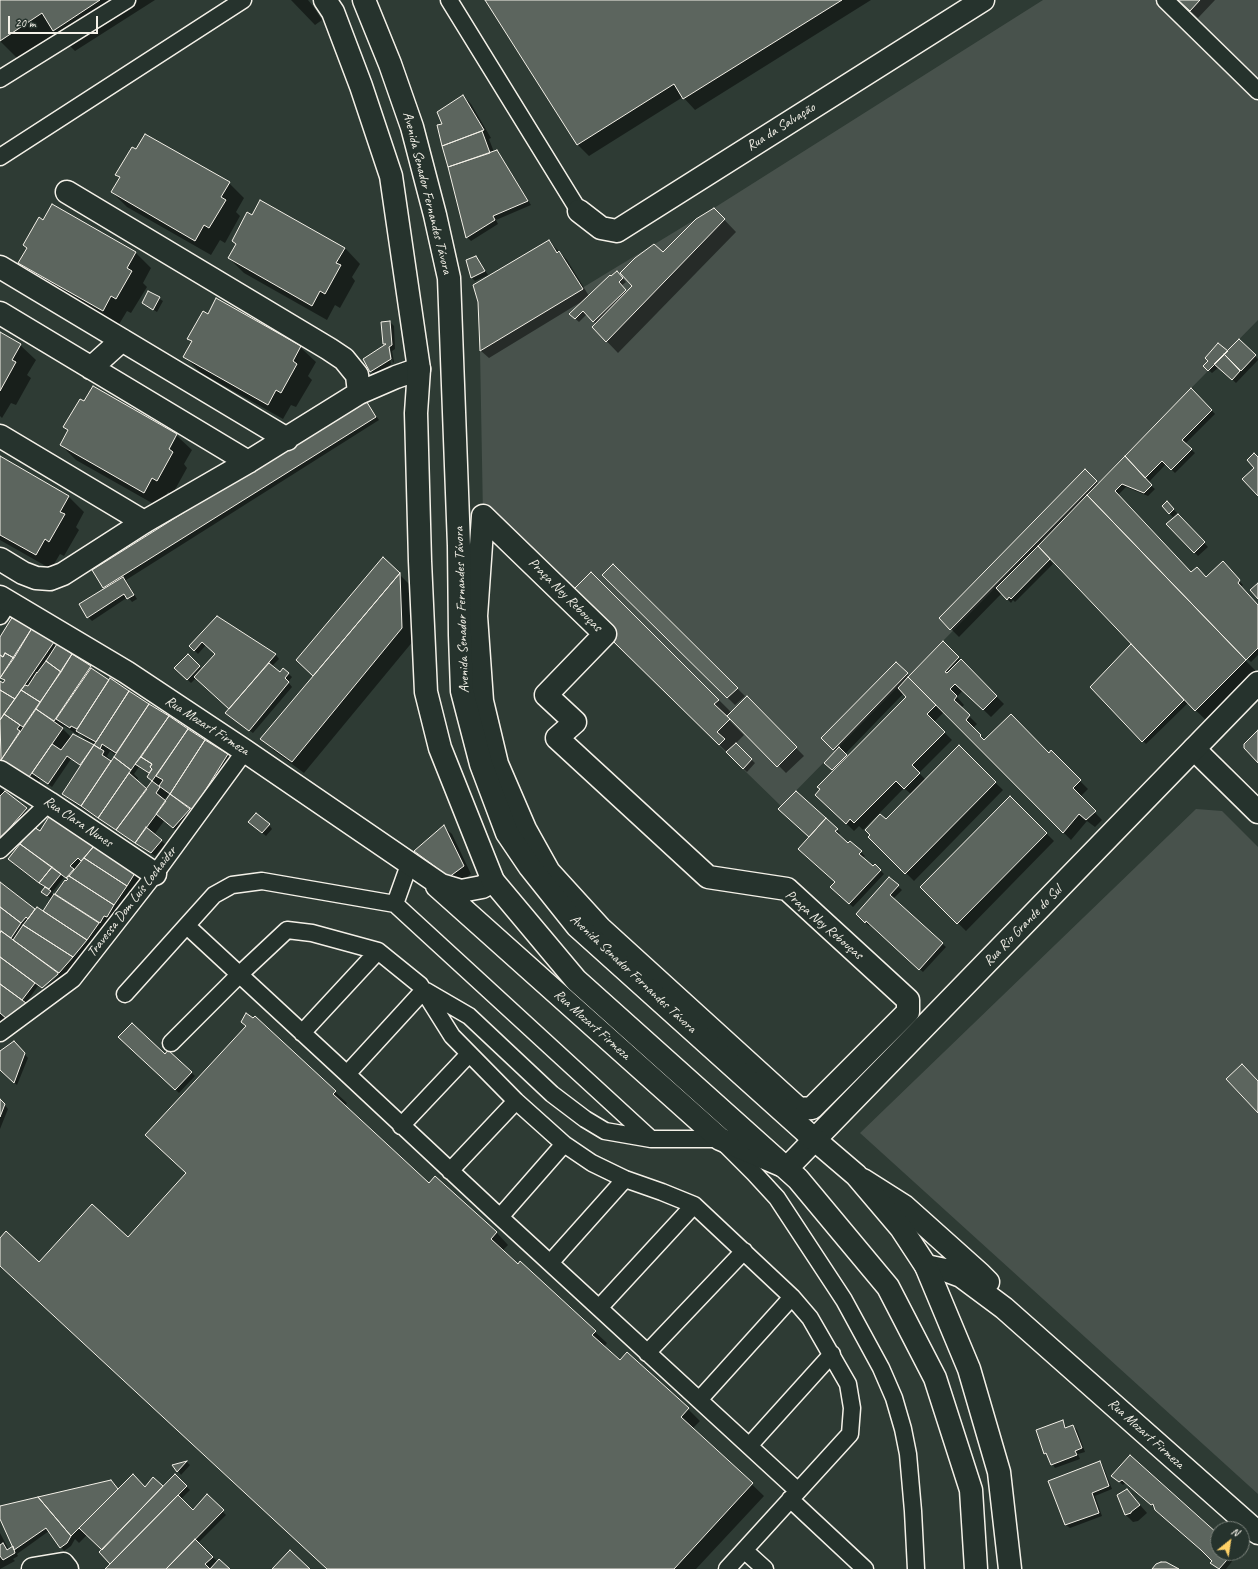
<!DOCTYPE html>
<meta charset="utf-8">
<style>
body{margin:0}
#map{position:relative;width:1258px;height:1569px;overflow:hidden;background:#2e3b34;font-family:Caveat,sans-serif}
canvas{display:block}
.north{position:absolute;left:1210px;top:1521px;width:40px;height:40px;box-sizing:border-box;background:#26332d;border:1px solid #787f78;border-radius:50%;rotate:30deg;font-size:11px;font-weight:700;line-height:16px;text-align:center;color:#f4f1e8}
.north::after{content:'';display:block;margin:auto;width:14px;height:18px;background:#ffd166;clip-path:polygon(50% 0,100% 100%,50% 72%,0 100%)}
.scale{position:absolute;left:8px;top:16px;width:90px;height:18px;box-sizing:border-box;border:2px solid #f4f1e8;border-top:0;padding-left:5px;font-size:12px;line-height:14px;white-space:nowrap;color:#f4f1e8;-webkit-text-stroke:3px #26332d;paint-order:stroke}
</style>
<div id="map">
<canvas width="1258" height="1569"></canvas>
<div class="north">N</div>
<div class="scale">20 m</div>
</div>
<script>
const ctx = document.querySelector('canvas').getContext('2d');
ctx.lineJoin = 'round';
function paint(path, color) { ctx.fillStyle = color; ctx.fill(path, 'evenodd'); }
const shape = rows => new Path2D(rows.map(r => 'M' + r).join(''));
function stroke(path, color, width, dash) { ctx.strokeStyle = color; ctx.lineWidth = width; ctx.lineCap = dash ? 'butt' : 'round'; ctx.setLineDash(dash || []); ctx.stroke(path); }
function label(font, color, halo, rows, align = 'center') {
  ctx.font = font + ' Caveat,sans-serif'; ctx.lineWidth = 3; ctx.setLineDash([]); ctx.textBaseline = 'middle'; ctx.strokeStyle = halo; ctx.fillStyle = color; for (const [text, x, y, turn = 0] of rows) {
    ctx.save(); ctx.translate(x, y); ctx.rotate((+turn || 0) * Math.PI / 180); ctx.textAlign = isNaN(turn) ? turn : align; if (halo) ctx.strokeText(text, 0, 0); ctx.fillText(text, 0, 0); ctx.restore();
  }
}
paint(shape([
 [1043,0,1258,0,1258,320,781,806,483,516,480,350,714,208],
 [1196,809,1222,811,1258,847,1258,1494,860,1133]
]), '#48524c');
paint(shape([
 [0,0,155,0,75,51,60,36,21,62,0,41],
 [291,0,308,0,313,6,322,20,315,25],
 [486,0,871,0,695,110,683,97,589,156,578,145],
 [1179,0,1215,0,1198,18],
 [463,96,471,104,491,138,489,139,494,152,496,151,500,155,531,205,496,220,498,224,471,241,467,237,438,126,443,124],
 [117,174,229,183,244,198,236,212,240,216,225,243,220,240,211,255,127,207,112,192,120,178],
 [52,205,136,253,151,268,143,283,147,287,131,313,127,311,118,326,35,278,19,263,28,249,24,245,44,221],
 [714,209,736,232,618,353,593,327,596,324,587,314,579,322,570,314,581,302,489,358,481,351,479,302,549,241,567,260,589,296,617,272,626,282,621,286,627,293,663,254],
 [233,241,345,248,360,264,352,277,355,281,340,308,335,305,327,320,244,273,229,258,237,245],
 [476,257,488,275,475,281,472,278,467,261],
 [149,292,163,301,157,312,143,303],
 [390,322,394,326,395,349,392,351,394,362,393,363,390,348,388,348,391,364,393,363,375,375,371,371,386,346,384,344,382,323],
 [0,334,20,345,36,360,27,375,31,378,16,405,11,403,2,418,0,416],
 [189,338,300,347,316,362,308,376,312,380,296,407,291,405,283,419,200,372,185,357,193,343],
 [1239,341,1258,359,1258,360,1236,383,1219,367,1212,373,1204,366,1209,361,1228,353],
 [1191,389,1215,414,1185,444,1195,453,1175,473,1166,464,1148,483,1155,489,1148,496,1126,487,1118,495,1191,574,1207,578,1222,562,1243,585,1240,587,1258,606,1258,655,1251,662,1246,657,1244,659,1257,672,1208,722,1188,703,1146,744,1092,687,1133,644,1050,557,1049,559,1053,564,1015,602,1013,600,1011,603,1002,593,959,637,940,618,1085,471,1099,484],
 [365,401,379,420,126,580,137,599,132,602,128,597,92,621,88,617,80,605,105,589,93,570],
 [64,427,176,435,192,450,184,464,187,468,172,495,168,492,159,507,76,460,61,445,68,431],
 [174,438,176,438,167,454,165,453],
 [0,457,69,497,84,512,76,527,79,530,64,556,60,554,51,569,0,540],
 [1167,503,1177,513,1173,517,1163,507],
 [1178,515,1208,547,1198,556,1168,524],
 [383,558,420,595,414,640,304,773,273,750,262,738,314,677,297,660],
 [613,566,745,696,735,705,604,575],
 [591,573,732,713,747,698,804,756,786,773,731,718,729,720,744,735,735,744,755,763,747,772,568,596],
 [217,618,276,655,279,659,272,666,280,673,283,669,292,677,288,682,292,687,253,733,230,716,230,709,196,678,191,683,176,668,188,655,202,670,216,654,206,645,198,654,190,646],
 [0,638,53,643,57,647,57,646,91,667,109,681,110,680,227,755,235,763,182,835,164,821,154,835,165,844,155,856,71,801,63,794,81,766,71,759,52,787,41,779,37,784,0,759,0,682,4,685,7,680,0,676],
 [64,726,78,735,79,733,85,739,95,744,94,746,73,735,71,737,62,728],
 [110,751,116,755,112,761,107,756],
 [139,767,150,774,148,777,153,782,147,790,136,781,138,778,134,774],
 [171,791,172,792,166,802,164,800],
 [943,643,1004,704,991,717,963,690,957,697,964,705,961,708,977,724,973,728,985,740,1049,754,1051,752,1088,789,1080,797,1102,820,1095,827,1087,821,1071,840,944,712,934,722,952,740,919,773,926,780,959,747,1003,790,914,881,870,837,912,795,904,788,863,830,859,826,854,831,817,795,834,771,825,763,836,752,823,738,896,663,910,677],
 [904,693,908,697,848,757,845,754],
 [0,788,26,809,38,820,11,851,4,844,0,850],
 [796,792,840,833,838,835,848,844,850,842,865,856,862,858,873,868,875,865,884,874,853,907,832,887,836,882,810,838],
 [1010,797,1054,841,966,931,921,887],
 [51,816,134,874,142,882,135,893,130,890,111,920,108,919,88,948,62,978,51,995,43,989,59,975,57,973,41,988,38,986,25,1004,28,1007,0,1030,0,884,36,911,43,912,52,899,46,895,45,888,17,867,9,859,40,832],
 [64,877,68,880,65,882,54,896,52,893],
 [253,825,269,825,272,829,266,836],
 [444,827,452,834,471,874,457,884,423,859,416,851],
 [889,878,902,890,893,899,946,947,923,972,870,924,869,926,857,914],
 [255,1017,335,1092,347,1103,345,1106,429,1184,435,1177,497,1233,508,1245,502,1251,595,1332,607,1343,604,1347,620,1361,627,1354,688,1409,700,1421,693,1428,764,1496,696,1569,328,1569,0,1266,0,1239,39,1263,128,1239,187,1173,253,1019],
 [120,1037,165,1055,169,1052,195,1076,179,1093],
 [18,1046,28,1058,17,1085,0,1069,0,1052],
 [0,1099,8,1109,0,1129],
 [1063,1421,1067,1428,1073,1426,1077,1430,1085,1452,1078,1454,1080,1459,1055,1468,1045,1453],
 [1130,1457,1218,1536,1218,1553,1237,1553,1238,1554,1226,1569,1218,1569,1212,1563,1213,1561,1126,1482,1123,1485,1116,1479],
 [187,1462,190,1465,181,1475,174,1465],
 [1100,1462,1103,1466,1112,1489,1095,1496,1102,1516,1070,1528,1066,1525,1050,1481],
 [175,1475,190,1490,181,1499,193,1511,207,1496,226,1515,198,1543,218,1562,229,1569,107,1569,112,1564,103,1550,87,1535,79,1543,75,1539,71,1546,64,1551,49,1531,17,1554,18,1556,13,1559,15,1561,0,1569,0,1533,9,1550,14,1546,0,1516,0,1507,110,1481,119,1489,145,1488,153,1478,163,1487],
 [1127,1490,1147,1513,1138,1521,1133,1522,1126,1515]
]), '#0007');
const building = shape([
 [0,0,100,0,53,31,42,13,0,41,0,0],
 [485,0,842,0,683,99,674,84,577,145,485,0],
 [1178,0,1200,0,1190,11,1178,0],
 [463,95,484,130,442,146,437,125,442,124,437,112,463,95],
 [482,131,490,153,448,167,442,146,482,131],
 [145,134,230,182,221,197,226,200,209,228,204,225,195,241,111,192,120,177,115,175,132,147,136,149,145,134],
 [497,150,528,201,493,216,495,220,466,238,448,167,497,150],
 [260,200,345,248,336,263,341,265,325,294,320,291,312,306,228,258,236,244,232,241,247,212,252,215,260,200],
 [52,204,136,252,127,268,132,271,116,299,111,296,103,311,18,263,27,248,23,245,39,217,43,220,52,204],
 [714,208,725,219,606,342,592,327,632,286,620,273,635,258,654,244,663,252,696,219,714,208],
 [549,240,557,253,559,251,583,289,480,351,478,302,473,285,549,240],
 [476,256,485,271,471,278,466,260,476,256],
 [617,271,623,278,619,282,626,290,593,322,583,311,575,319,569,314,610,275,611,276,617,271],
 [148,291,160,297,153,310,142,303,148,291],
 [216,298,301,346,293,361,297,364,281,393,276,390,268,405,183,357,192,341,187,339,203,311,208,314,216,298],
 [390,321,392,345,389,347,391,359,370,372,363,359,386,344,383,344,381,322,390,321],
 [0,332,21,344,12,360,16,362,0,391,0,332],
 [1239,339,1256,355,1241,371,1224,354,1239,339],
 [1218,343,1228,351,1208,371,1203,366,1208,361,1205,358,1218,343],
 [1224,354,1240,371,1232,380,1214,364,1224,354],
 [93,386,177,434,169,449,173,452,157,481,152,478,144,493,60,445,68,430,63,427,80,399,84,401,93,386],
 [1191,388,1212,410,1182,440,1192,449,1171,470,1162,461,1145,478,1125,456,1191,388],
 [365,399,376,417,103,588,92,570,365,399],
 [1254,453,1258,457,1258,496,1242,479,1254,468,1247,460,1254,453],
 [0,456,69,496,60,512,65,514,49,542,45,539,36,555,0,535,0,456],
 [1125,456,1152,485,1144,493,1122,484,1115,491,1191,572,1197,567,1206,577,1223,561,1240,580,1238,583,1258,605,1258,648,1246,660,1087,495,1125,456],
 [1085,469,1097,481,950,630,939,618,1085,469],
 [1087,495,1246,660,1195,711,1038,546,1087,495],
 [1167,501,1174,509,1169,514,1162,506,1167,501],
 [1178,514,1205,542,1194,553,1166,524,1178,514],
 [1038,546,1050,559,1011,599,1009,597,1007,600,996,588,1038,546],
 [383,557,400,573,313,676,296,660,383,557],
 [613,564,738,688,727,698,602,575,613,564],
 [591,572,719,700,714,704,730,719,717,732,725,739,719,745,567,596,591,572],
 [400,573,402,628,292,762,260,739,400,573],
 [123,577,134,595,127,599,124,594,87,618,79,604,123,577],
 [1258,583,1258,599,1250,590,1258,583],
 [13,616,32,628,14,658,5,653,3,657,0,655,0,637,13,616],
 [217,616,276,654,229,709,194,677,215,654,202,642,194,651,189,646,217,616],
 [32,628,54,642,15,699,0,690,0,681,3,683,5,680,0,678,32,628],
 [943,641,959,657,945,672,947,673,961,659,997,696,983,710,955,684,950,689,957,696,954,700,970,715,966,720,981,735,980,736,984,740,1011,714,1049,753,1051,750,1081,780,1073,788,1096,811,1086,820,1079,814,1063,833,908,677,943,641],
 [57,644,72,654,61,672,46,661,57,644],
 [1131,644,1184,700,1142,742,1090,687,1131,644],
 [5,653,14,658,0,678,0,655,3,657,5,653],
 [72,654,91,666,54,721,36,709,72,654],
 [188,654,200,666,187,680,174,668,188,654],
 [46,661,61,672,40,702,21,690,25,685,28,686,37,672,37,673,46,661],
 [896,662,908,673,833,750,821,738,896,662],
 [269,663,280,672,283,668,289,673,285,678,289,682,249,731,225,713,269,663],
 [91,668,109,680,77,729,71,726,70,728,56,719,91,668],
 [908,677,936,705,927,714,945,732,912,765,920,773,904,789,896,781,854,823,850,819,846,824,815,795,820,789,817,787,906,697,898,688,908,677],
 [110,678,129,691,96,742,76,731,110,678],
 [0,690,15,699,0,720,0,690],
 [21,690,40,702,23,727,4,714,21,690],
 [129,691,149,704,116,753,102,744,100,749,94,745,129,691],
 [747,696,797,747,777,767,727,716,747,696],
 [149,704,169,716,131,770,114,757,149,704],
 [36,709,63,728,29,777,1,760,36,709],
 [4,714,20,725,17,729,20,731,1,760,0,720,4,714],
 [169,716,188,729,152,781,147,777,152,769,150,767,152,764,141,757,169,716],
 [188,729,205,740,170,794,159,786,163,780,156,776,188,729],
 [1258,730,1258,763,1244,748,1244,744,1258,730],
 [73,734,94,745,80,765,67,756,48,784,32,773,52,744,61,750,73,734],
 [205,740,228,754,193,810,170,794,205,740],
 [736,743,752,759,743,769,726,752,736,743],
 [94,745,104,751,102,755,111,761,81,806,62,794,94,745],
 [959,745,996,782,905,874,868,837,870,835,865,830,880,814,886,819,959,745],
 [839,747,847,755,832,770,824,763,839,747],
 [114,757,131,770,98,818,81,806,114,757],
 [141,757,152,764,150,767,152,769,149,773,135,764,141,757],
 [129,773,147,789,116,830,98,818,129,773],
 [152,781,160,787,156,793,166,801,135,843,116,830,152,781],
 [5,791,27,808,0,839,0,796,5,791],
 [796,791,826,818,809,837,778,809,796,791],
 [170,794,190,809,173,828,156,814,170,794],
 [1010,796,1047,833,957,924,920,887,1010,796],
 [256,813,270,824,262,833,248,822,256,813],
 [50,815,94,846,81,861,78,858,70,866,74,869,66,878,20,844,34,827,40,831,50,815],
 [826,818,838,829,835,831,848,843,850,841,862,851,859,854,873,866,875,864,881,870,849,904,830,887,835,882,798,849,826,818],
 [444,825,464,866,449,877,414,851,444,825],
 [146,827,162,840,151,853,135,843,146,827],
 [20,844,52,867,39,883,8,859,20,844],
 [94,846,135,873,127,886,84,858,94,846],
 [84,858,127,886,114,905,69,876,84,858],
 [52,867,61,874,49,889,39,883,52,867],
 [69,876,114,905,107,917,104,916,100,923,55,894,65,880,66,881,68,879,66,878,69,876],
 [889,877,899,885,890,895,943,943,919,970,866,921,865,923,856,914,889,877],
 [0,882,35,909,28,919,26,917,21,923,0,907,0,882],
 [45,887,51,891,47,896,41,892,45,887],
 [54,894,99,923,87,940,43,911,54,894],
 [0,907,21,923,11,938,1,931,0,933,0,907],
 [37,907,87,940,73,957,23,925,37,907],
 [23,925,73,957,59,973,13,940,23,925],
 [1,931,58,973,58,974,42,988,0,957,0,933,1,931],
 [0,957,35,983,22,1000,0,984,0,957],
 [0,984,26,1003,7,1019,0,1013,0,984],
 [246,1013,253,1018,255,1016,336,1091,333,1094,429,1183,435,1176,497,1232,491,1239,518,1264,520,1261,596,1331,592,1335,620,1360,627,1352,689,1408,681,1417,753,1483,674,1569,327,1569,0,1266,0,1238,6,1231,39,1262,92,1204,128,1237,186,1173,145,1135,246,1026,241,1022,246,1013],
 [132,1023,165,1054,168,1050,192,1072,175,1090,118,1037,132,1023],
 [14,1041,25,1053,14,1083,0,1070,0,1051,14,1041],
 [1242,1064,1258,1081,1258,1113,1226,1079,1242,1064],
 [0,1099,5,1104,0,1117,0,1099],
 [1063,1420,1065,1428,1073,1425,1082,1448,1075,1451,1077,1455,1051,1465,1046,1453,1044,1454,1036,1430,1063,1420],
 [1130,1455,1218,1534,1218,1553,1233,1553,1219,1569,1210,1563,1212,1561,1201,1550,1155,1510,1153,1504,1151,1505,1122,1480,1119,1482,1111,1476,1130,1455],
 [187,1461,177,1472,172,1465,187,1461],
 [1100,1461,1109,1486,1092,1493,1099,1513,1065,1525,1048,1481,1100,1461],
 [133,1474,145,1487,153,1477,163,1486,102,1550,79,1528,133,1474],
 [175,1474,187,1486,110,1564,99,1552,175,1474],
 [111,1480,118,1489,71,1536,38,1497,111,1480],
 [1127,1489,1140,1505,1131,1512,1131,1513,1125,1515,1117,1495,1127,1489],
 [207,1494,224,1510,166,1569,105,1569,178,1495,193,1510,207,1494],
 [38,1497,71,1536,67,1543,60,1548,46,1528,14,1550,0,1519,0,1506,38,1497],
 [195,1539,213,1557,205,1564,210,1569,219,1559,230,1569,166,1569,195,1539],
 [3,1543,7,1550,13,1546,15,1553,3,1560,0,1556,0,1545,3,1543],
 [290,1550,310,1569,272,1569,290,1550],
 [1161,1562,1166,1562,1179,1569,1152,1569,1156,1564,1161,1562]
]);
paint(building, '#5c655e');
stroke(building, '#f4f1e8', 1);
const service = shape([
 [449,0,579,211],
 [1165,0,1258,91],
 [0,79,127,0],
 [0,157,243,0],
 [0,616,9,602],
 [0,850,49,803],
 [395,904,410,862],
 [187,926,347,1074,500,1217,798,1491],
 [426,991,469,1016,552,1094,585,1119,605,1131,651,1139,720,1139,754,1173,777,1198,844,1300,881,1368,894,1398,903,1429,908,1454,913,1511,916,1569],
 [125,994,214,895,232,885,262,881,395,904,651,1139],
 [0,1033,73,979,155,874,245,751],
 [302,1033,378,951],
 [171,1043,240,974,287,930,312,933,378,951,420,985,452,1036,516,1101,564,1144,592,1163,625,1179,662,1192,694,1205,792,1297,810,1318,848,1384,852,1408,850,1434,727,1569],
 [347,1074,424,990],
 [401,1126,469,1054],
 [450,1171,516,1101],
 [500,1217,564,1144],
 [550,1263,625,1179],
 [599,1308,694,1205],
 [647,1353,744,1251],
 [699,1400,792,1297],
 [749,1446,832,1354],
 [790,1499,865,1569],
 [744,1550,765,1569]
]);
const pedestrian = shape([
 [483,516,605,634,546,695,575,722,557,738,708,877,787,889,908,1000,908,1012,812,1108,799,1109,600,928,549,872,525,829,497,764,482,701,476,616,483,516]
]);
const minor = shape([
 [67,192,329,349,344,359,357,375,359,393],
 [579,211,601,228,617,231,983,0],
 [0,267,287,439],
 [0,313,248,462],
 [91,368,122,340],
 [0,436,144,522],
 [0,559,23,573,36,578,50,579,63,574,144,522,248,462,359,393,396,377,419,369],
 [0,597,126,672,245,751,441,885,461,891,482,887,493,881],
 [1194,749,1258,812],
 [0,772,49,803,155,874],
 [437,886,720,1139,781,1165],
 [863,1180,904,1206,980,1274,988,1282],
 [926,1266,945,1270,961,1276,1004,1308,1258,1533],
 [33,1569,63,1564,67,1569]
]);
const tertiary = shape([
 [787,1168,1258,683]
]);
const primary = shape([
 [325,0,333,12,361,86,391,176,419,369,416,413,420,561,426,692,440,748,493,881,576,980,798,1179,888,1287,935,1378,971,1490,976,1569],
 [364,0,390,64,412,127,435,215,449,278,459,546,460,635,462,691,481,764,507,833,530,867,577,926,815,1140,856,1175,901,1228,926,1266,969,1369,999,1472,1010,1569]
]);
stroke(service, '#f4f1e8', 19);
stroke(pedestrian, '#f4f1e8', 25);
stroke(minor, '#f4f1e8', 25);
stroke(tertiary, '#f4f1e8', 25);
stroke(primary, '#f4f1e8', 25);
stroke(service, '#26332d', 16);
stroke(pedestrian, '#26332d', 22);
stroke(minor, '#26332d', 22);
stroke(tertiary, '#26332d', 22);
stroke(primary, '#26332d', 22);
label('14px', '#f4f1e8', '#26332d', [
 ["Rua da Salvação",781,127,-32],
 ["Avenida Senador Fernandes Távora",427,193,76],
 ["Praça Ney Rebouças",565,595,45],
 ["Avenida Senador Fernandes Távora",462,610,-92],
 ["Rua Mozart Firmeza",207,726,33],
 ["Rua Clara Nunes",78,822,34],
 ["Travessa Dom Luís Lochaider",132,902,-52],
 ["Praça Ney Rebouças",824,925,41],
 ["Rua Rio Grande do Sul",1023,926,-46],
 ["Avenida Senador Fernandes Távora",633,974,43],
 ["Rua Mozart Firmeza",592,1025,42],
 ["Rua Mozart Firmeza",1146,1434,42]
]);
</script>
